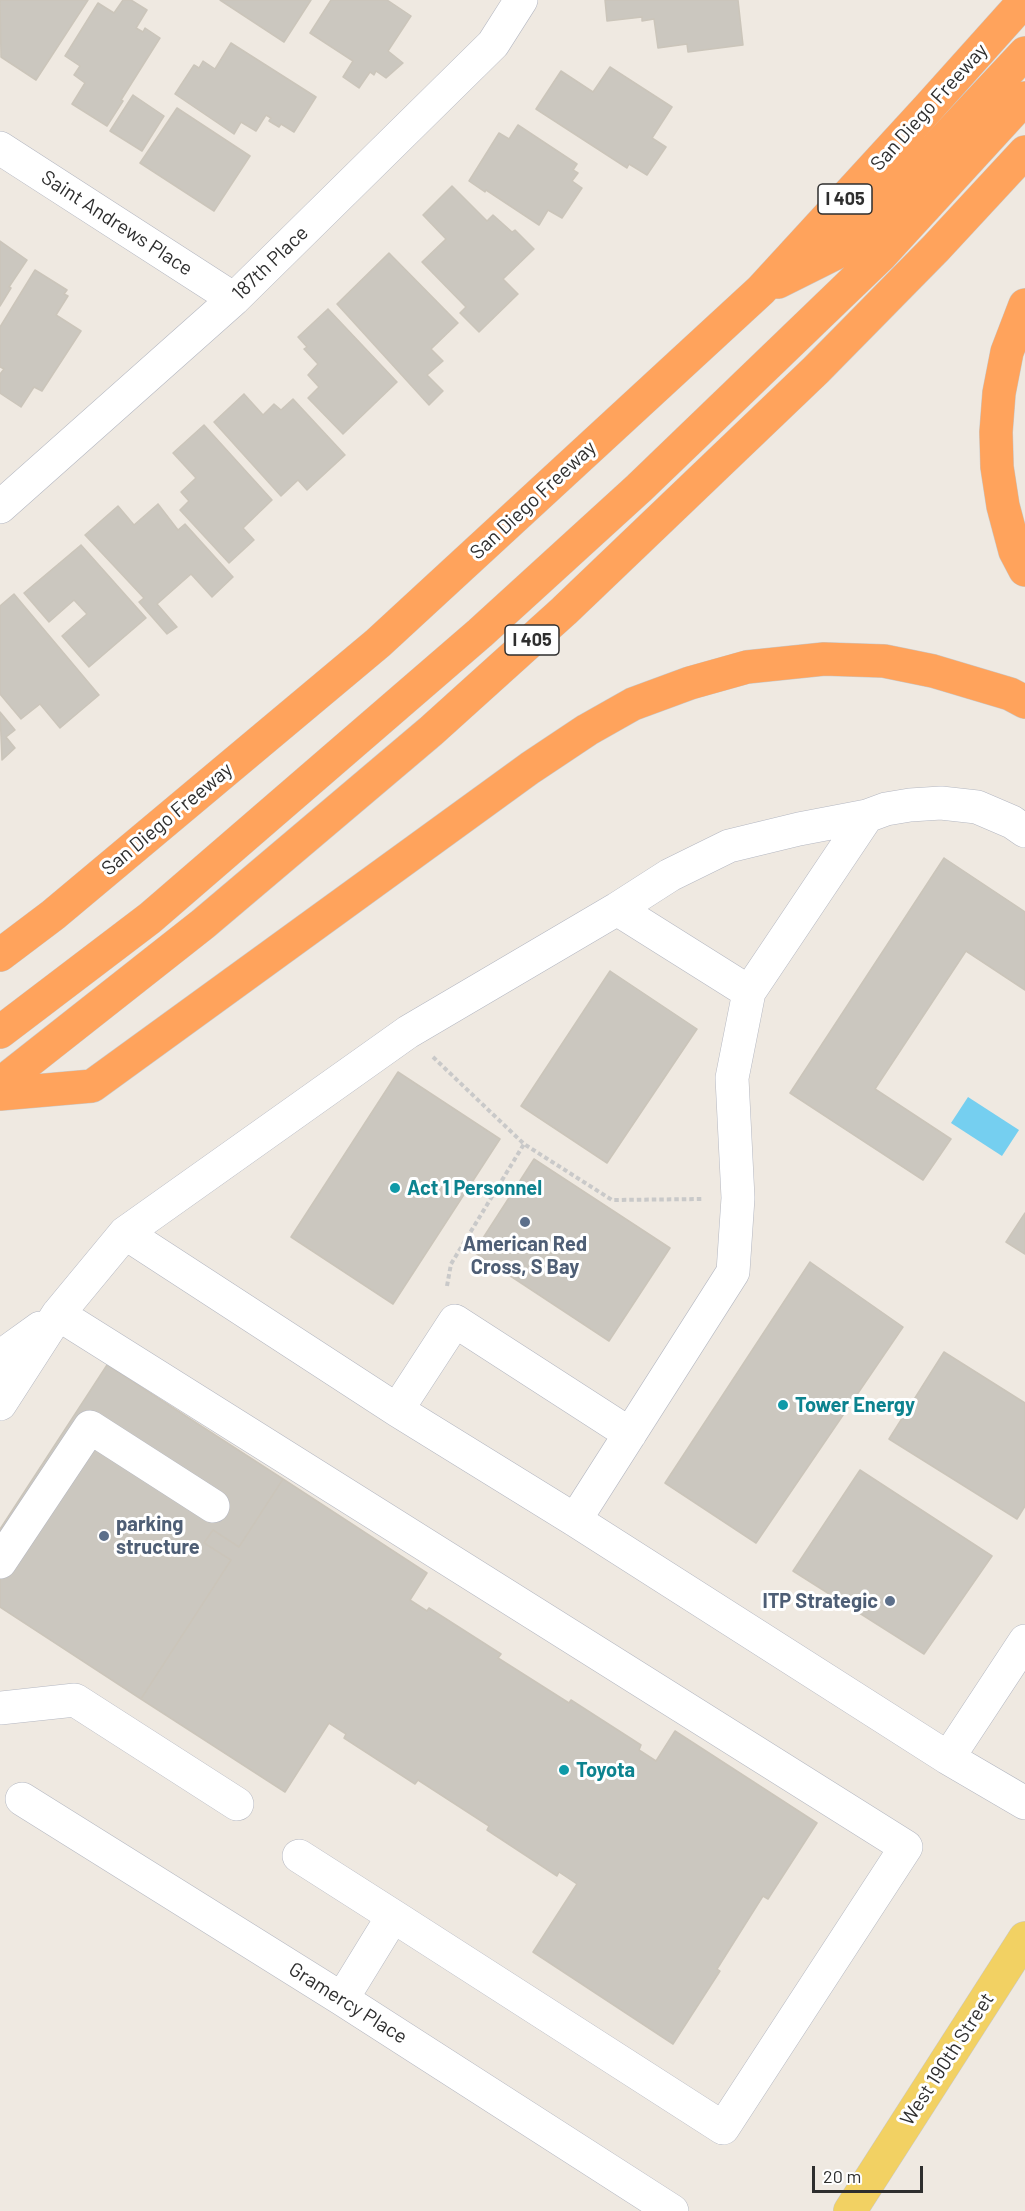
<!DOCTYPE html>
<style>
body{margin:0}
#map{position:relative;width:1025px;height:2211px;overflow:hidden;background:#efe9e1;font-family:Barlow,sans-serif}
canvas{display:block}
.scale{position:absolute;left:812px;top:2166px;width:111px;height:27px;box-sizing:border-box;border:3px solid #2e2e2e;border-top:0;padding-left:8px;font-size:18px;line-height:21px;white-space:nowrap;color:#2e2e2e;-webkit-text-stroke:4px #fff;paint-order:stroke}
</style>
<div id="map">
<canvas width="1025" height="2211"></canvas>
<div class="scale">20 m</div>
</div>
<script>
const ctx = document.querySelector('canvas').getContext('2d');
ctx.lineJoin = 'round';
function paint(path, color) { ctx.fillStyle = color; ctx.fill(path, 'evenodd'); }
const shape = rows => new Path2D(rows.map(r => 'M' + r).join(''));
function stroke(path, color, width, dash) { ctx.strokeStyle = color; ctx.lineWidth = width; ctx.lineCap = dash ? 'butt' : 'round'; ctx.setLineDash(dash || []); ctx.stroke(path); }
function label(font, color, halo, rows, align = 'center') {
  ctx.font = font + ' Barlow,sans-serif'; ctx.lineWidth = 6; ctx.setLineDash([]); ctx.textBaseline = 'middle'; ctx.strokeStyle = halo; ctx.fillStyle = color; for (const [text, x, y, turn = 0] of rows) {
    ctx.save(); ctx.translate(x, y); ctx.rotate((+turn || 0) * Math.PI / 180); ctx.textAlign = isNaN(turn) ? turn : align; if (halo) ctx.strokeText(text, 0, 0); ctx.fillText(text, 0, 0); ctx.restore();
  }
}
paint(shape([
 [968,1097,1019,1130,1002,1156,951,1123]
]), '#75cff0');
const building = shape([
 [0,0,88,0,36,80,1,57,0,0],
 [123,0,131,0,147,10,136,28,143,32,145,28,160,38,121,100,123,101,107,126,72,104,85,83,74,75,80,66,65,56,98,3,114,13,123,0],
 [220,0,311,0,284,42,220,0],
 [331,0,387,0,411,16,388,51,403,63,386,78,376,71,374,75,370,72,359,88,343,77,353,61,310,33,331,0],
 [605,0,738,0,743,45,688,52,687,44,658,48,654,19,642,21,642,17,607,21,605,0],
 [231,43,316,97,294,132,281,124,279,127,269,121,271,118,266,115,256,131,241,122,234,134,175,94,194,65,199,68,203,61,215,69,231,43],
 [610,67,672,107,652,138,666,147,647,175,629,164,627,168,536,109,561,71,593,92,610,67],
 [133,95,164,116,142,151,110,131,133,95],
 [177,108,250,156,214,211,140,163,177,108],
 [518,125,577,164,573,170,578,173,572,181,582,188,562,218,548,210,539,225,486,190,485,192,469,181,499,133,509,139,518,125],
 [452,186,487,221,493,215,512,232,515,230,534,249,503,279,518,294,479,332,460,313,466,307,422,262,446,239,423,215,452,186],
 [0,241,27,260,9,287,11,288,0,306,0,241],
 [389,253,458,323,431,349,443,361,427,375,443,391,429,405,337,304,389,253],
 [35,270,67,290,64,294,68,296,56,315,81,331,42,391,34,387,21,407,0,393,0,374,4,369,0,367,0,327,35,270],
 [328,309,397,382,343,434,308,398,319,387,308,375,318,364,304,349,307,347,298,337,328,309],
 [244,394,263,415,274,404,281,410,293,399,345,455,307,490,298,480,281,496,214,422,244,394],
 [204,425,272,500,243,528,254,540,229,563,180,510,189,501,181,492,196,478,173,453,204,425],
 [158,504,178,530,185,524,233,577,212,597,191,574,157,604,177,627,167,634,139,602,144,598,85,535,118,506,134,525,158,504],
 [81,545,146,618,89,667,62,636,87,614,74,600,49,622,24,593,81,545],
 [14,594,99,695,60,728,40,704,21,719,0,694,0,606,14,594],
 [0,712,15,730,6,737,15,748,2,760,0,712],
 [944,858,1025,912,1025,990,966,951,875,1089,951,1139,923,1180,790,1093,944,858],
 [610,971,697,1029,607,1163,521,1106,610,971],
 [398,1072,500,1139,393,1304,291,1237,398,1072],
 [534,1159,670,1248,609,1341,474,1252,534,1159],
 [1025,1213,1025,1254,1006,1242,1025,1213],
 [810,1262,903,1327,756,1543,665,1483,810,1262],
 [944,1352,1025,1403,1025,1506,1017,1519,889,1439,944,1352],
 [107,1365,283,1479,239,1547,213,1530,204,1543,231,1560,141,1699,0,1607,0,1529,107,1365],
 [860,1470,992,1556,924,1654,793,1571,860,1470],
 [283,1479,427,1573,410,1600,427,1611,429,1608,501,1654,498,1658,569,1703,571,1700,641,1745,639,1750,656,1761,675,1731,817,1823,768,1899,763,1896,717,1969,720,1971,673,2044,533,1952,577,1884,559,1872,557,1876,487,1830,489,1826,418,1780,415,1784,344,1738,346,1734,329,1723,285,1792,141,1699,231,1560,204,1543,213,1530,239,1547,283,1479]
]);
paint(building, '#cbc7bf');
stroke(building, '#cbc5ba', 1.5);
const minor = shape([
 [0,148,234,299],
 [0,507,234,299,493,44,521,0],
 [617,909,749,992],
 [125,1233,397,1410,575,1520,948,1758,1025,1803],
 [58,1314,906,1847,723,2128,393,1916,342,1999],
 [0,1357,40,1328],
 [0,1404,58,1314,125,1233,408,1032,617,909,670,875,729,846,799,829,867,816],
 [397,1410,455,1321,630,1434],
 [575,1520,733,1272,738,1198,732,1078,749,992,867,816,886,809,910,805,941,803,977,807,1012,822,1025,831],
 [0,1562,90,1427,213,1506],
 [0,1708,75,1700,237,1804],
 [948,1758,1025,1641],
 [22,1799,342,1999,672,2211],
 [299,1856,393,1916]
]);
const major = shape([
 [850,2211,1025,1938]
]);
const highway = shape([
 [778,282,840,251,1025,53],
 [1025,305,1007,352,999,393,996,432,997,467,1003,506,1015,551,1025,570],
 [0,955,53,915,378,643,761,290,929,107,1025,0],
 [0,1032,150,918,480,633,639,488,881,255,1025,98],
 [0,1084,203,924,431,731,564,611,816,370,936,248,1025,152],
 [0,1094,92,1086,530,768,587,730,633,704,690,683,747,667,824,659,884,661,933,671,1010,694,1025,702]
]);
stroke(minor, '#b4b7c1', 34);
stroke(major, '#c9c9c9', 34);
stroke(highway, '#c9c9c9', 34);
stroke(shape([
 [433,1057,524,1144,612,1200,702,1199],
 [447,1286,451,1264,524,1144]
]), '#c9c9c9', 4, [4.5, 3]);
stroke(minor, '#fff', 33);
stroke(major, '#f2d163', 33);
stroke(highway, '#ffa35c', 33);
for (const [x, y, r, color] of [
 [395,1188,6,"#0f9aa8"],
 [525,1222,6,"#5c6f8a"],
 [783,1405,6,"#0f9aa8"],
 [104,1536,6,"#5c6f8a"],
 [890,1601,6,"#5c6f8a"],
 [564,1770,6,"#0f9aa8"]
]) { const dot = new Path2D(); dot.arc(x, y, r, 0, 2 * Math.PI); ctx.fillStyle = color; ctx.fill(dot); stroke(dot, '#fff', 2); }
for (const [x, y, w] of [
 [845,199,54],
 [532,640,54]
]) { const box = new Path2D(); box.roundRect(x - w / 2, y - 15, w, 30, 4.5); ctx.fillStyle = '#fff'; ctx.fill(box); stroke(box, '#2e2e2e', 1.5); }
label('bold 18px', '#2e2e2e', null, [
 ["I 405",845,199],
 ["I 405",532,640]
]);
label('20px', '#2e2e2e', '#fff', [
 ["San Diego Freeway",929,107,-48],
 ["Saint Andrews Place",117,223,33],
 ["187th Place",270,263,-44],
 ["San Diego Freeway",533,500,-43],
 ["San Diego Freeway",167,819,-40],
 ["Gramercy Place",348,2003,32],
 ["West 190th Street",947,2059,-57]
]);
label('bold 20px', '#0d838f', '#fff', [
 ["Act 1 Personnel",407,1188],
 ["Tower Energy",795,1405],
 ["Toyota",576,1770]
], 'left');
label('bold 20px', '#4e5e75', '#fff', [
 ["American Red",525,1244],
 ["Cross, S Bay",525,1267],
 ["parking",116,1524,"left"],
 ["structure",116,1547,"left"],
 ["ITP Strategic",878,1601,"right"]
]);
</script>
